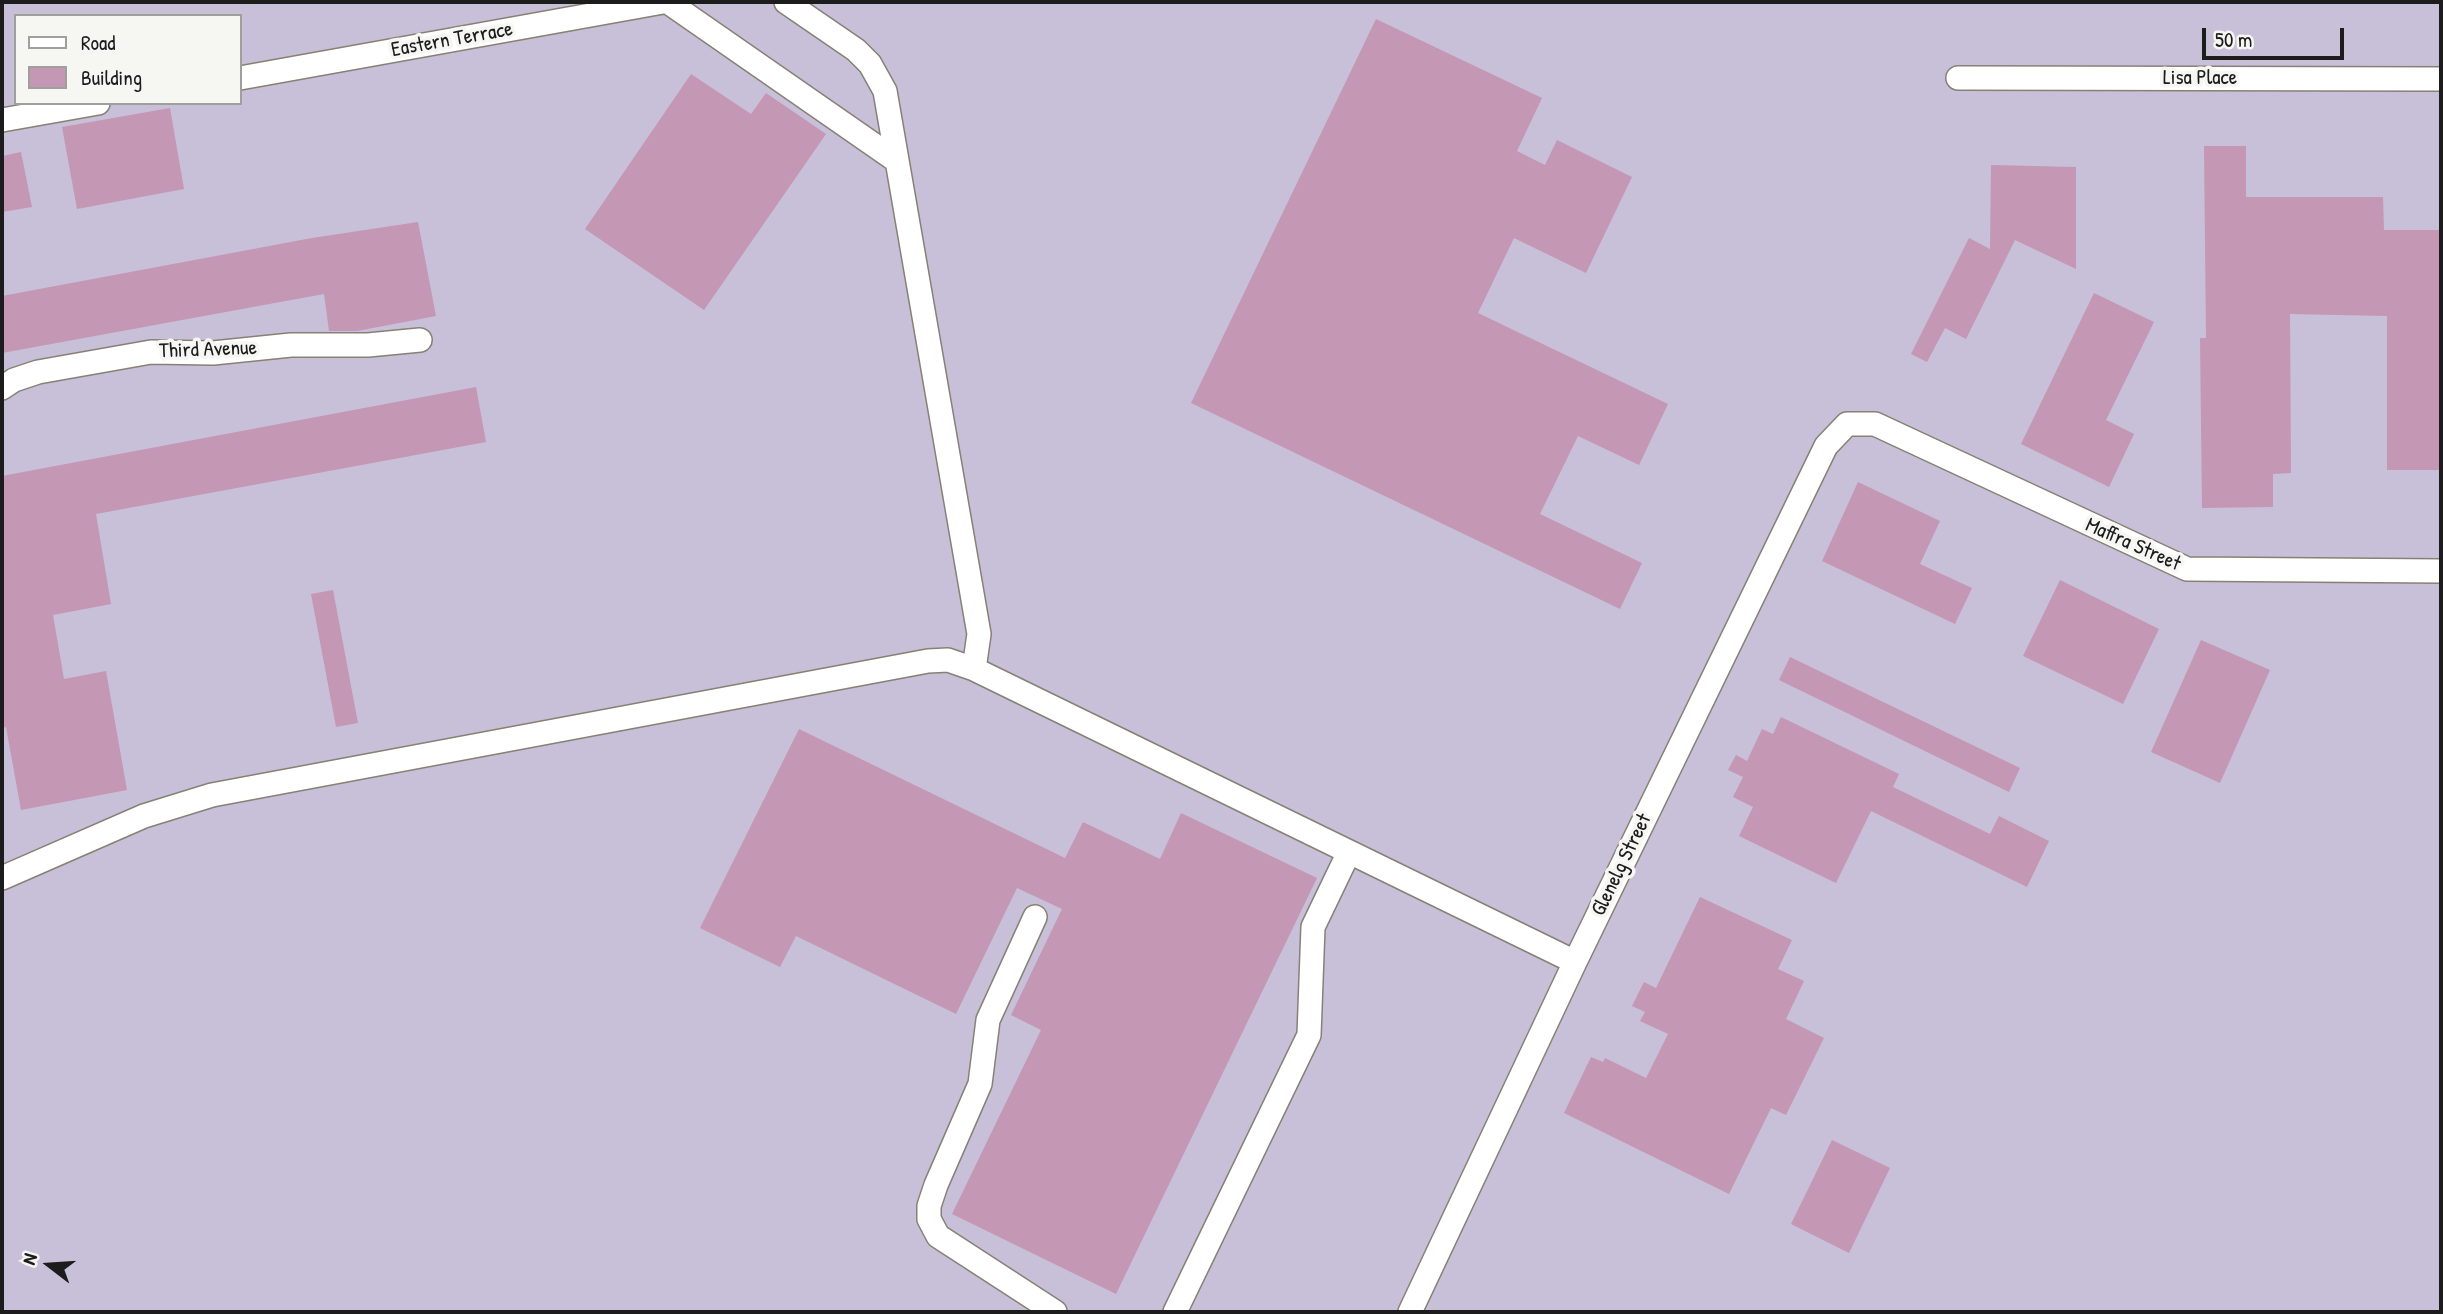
<!DOCTYPE html>
<style>
body{margin:0}
#map{position:relative;width:2443px;height:1314px;overflow:hidden;background:#f3e3cb;font-family:"Patrick Hand",sans-serif}
canvas{display:block}
.frame{position:absolute;inset:0;border:4px solid #1c1c1c;pointer-events:none}
.legend{position:absolute;left:14px;top:14px;width:228px;height:91px;box-sizing:border-box;background:#f6f6f2;border:2px solid #9f9f9c;margin:0;padding:9px 12px;list-style:none;font-size:21px;color:#1c1c1c}
.legend li{display:flex;align-items:center;gap:14px;height:35px}
.legend b{width:35px;border:2px solid #9f9f9c}
.north{position:absolute;left:14px;top:1230px;width:70px;height:70px;-webkit-text-stroke:5px #f6f6f2;paint-order:stroke;rotate:287deg;font-size:19px;font-weight:700;line-height:28px;text-align:center;color:#1c1c1c}
.north::after{content:'';display:block;margin:auto;width:24px;height:32px;background:#1c1c1c;clip-path:polygon(50% 0,100% 100%,50% 72%,0 100%)}
.scale{position:absolute;left:2202px;top:28px;width:142px;height:32px;box-sizing:border-box;border:4px solid #1c1c1c;border-top:0;padding-left:9px;font-size:21px;line-height:24px;white-space:nowrap;color:#1c1c1c;-webkit-text-stroke:5px #f6f6f2;paint-order:stroke}
</style>
<div id="map">
<canvas width="2443" height="1314"></canvas>
<div class="frame"></div>
<ul class="legend">
<li><b style="height:9px;background:#fff"></b>Road</li>
<li><b style="height:19px;background:#c497b4"></b>Building</li>
</ul>
<div class="north">N</div>
<div class="scale">50 m</div>
</div>
<script>
const ctx = document.querySelector('canvas').getContext('2d');
ctx.lineJoin = 'round';
function paint(path, color) { ctx.fillStyle = color; ctx.fill(path, 'evenodd'); }
const shape = rows => new Path2D(rows.map(r => 'M' + r).join(''));
function stroke(path, color, width, dash) { ctx.strokeStyle = color; ctx.lineWidth = width; ctx.lineCap = dash ? 'butt' : 'round'; ctx.setLineDash(dash || []); ctx.stroke(path); }
function label(font, color, halo, rows, align = 'center') {
  ctx.font = font + ' "Patrick Hand",sans-serif'; ctx.lineWidth = 7; ctx.setLineDash([]); ctx.textBaseline = 'middle'; ctx.strokeStyle = halo; ctx.fillStyle = color; for (const [text, x, y, turn = 0] of rows) {
    ctx.save(); ctx.translate(x, y); ctx.rotate((+turn || 0) * Math.PI / 180); ctx.textAlign = isNaN(turn) ? turn : align; if (halo) ctx.strokeText(text, 0, 0); ctx.fillText(text, 0, 0); ctx.restore();
  }
}
paint(shape([
 [2,2,2441,2,2441,1312,2,1312],
 [16,16,240,16,240,103,16,103]
]), '#c8bfd8');
paint(shape([
 [1376,19,1542,98,1517,151,1545,165,1557,140,1632,177,1586,273,1514,238,1478,313,1668,404,1639,465,1578,436,1540,514,1642,563,1620,609,1191,403],
 [691,74,751,114,766,93,826,134,704,310,585,229],
 [170,108,184,189,77,209,62,127],
 [2204,146,2246,146,2246,197,2383,197,2384,230,2441,230,2441,470,2387,470,2387,316,2290,314,2291,473,2273,474,2273,507,2202,508,2200,338,2206,338],
 [21,152,32,207,2,212,2,156],
 [1991,165,2076,167,2076,269,2015,240,1966,339,1945,328,1927,362,1911,354,1969,238,1990,249],
 [418,222,436,316,357,331,329,331,324,294,2,353,2,296,312,238],
 [2094,293,2154,322,2106,420,2134,434,2109,487,2021,444],
 [476,387,486,442,96,514,111,604,53,615,64,679,106,671,127,790,21,810,6,727,2,728,2,476],
 [1858,482,1940,521,1920,564,1972,588,1955,624,1822,561],
 [2060,580,2159,629,2123,704,2023,656],
 [333,590,358,723,336,727,311,594],
 [2201,640,2270,670,2220,783,2151,752],
 [1790,657,2020,768,2009,792,1779,680],
 [1781,717,1899,774,1893,787,1990,834,1999,816,2049,841,2027,887,1871,811,1836,883,1739,836,1753,807,1733,797,1743,777,1728,770,1736,755,1747,761,1762,729,1773,734],
 [799,729,1065,858,1083,822,1160,859,1181,813,1317,878,1116,1294,952,1214,1041,1030,1011,1015,1062,909,1017,888,956,1014,796,936,780,967,700,928],
 [1700,897,1792,940,1778,969,1804,981,1786,1019,1824,1038,1786,1115,1771,1108,1729,1194,1564,1113,1591,1057,1603,1062,1605,1058,1646,1078,1668,1034,1640,1021,1645,1012,1632,1006,1644,982,1656,988],
 [1832,1140,1890,1168,1849,1253,1791,1224]
]), '#c497b4');
const minor = shape([
 [668,2,897,161],
 [240,78,663,2],
 [1958,78,2441,79],
 [2,120,98,103],
 [2,388,14,380,38,372,151,352,213,353,291,345,368,345,420,340],
 [974,669,1575,962],
 [2,878,144,816,212,795,928,661,948,660,974,669,979,634,885,91,870,64,856,50,786,2],
 [1035,917,988,1020,980,1084,936,1185,929,1206,929,1219,938,1236,1055,1312],
 [1175,1312,1309,1035,1313,927,1349,852],
 [1410,1312,1575,962,1826,446,1847,424,1875,424,2187,569,2441,571]
]);
stroke(minor, '#888074', 26);
stroke(minor, '#fff', 23);
label('21px', '#1c1c1c', '#f6f6f2', [
 ["Eastern Terrace",452,40,-10],
 ["Lisa Place",2200,78],
 ["Third Avenue",208,350,-2],
 ["Maffra Street",2133,545,24],
 ["Glenelg Street",1622,865,-64]
]);
</script>
